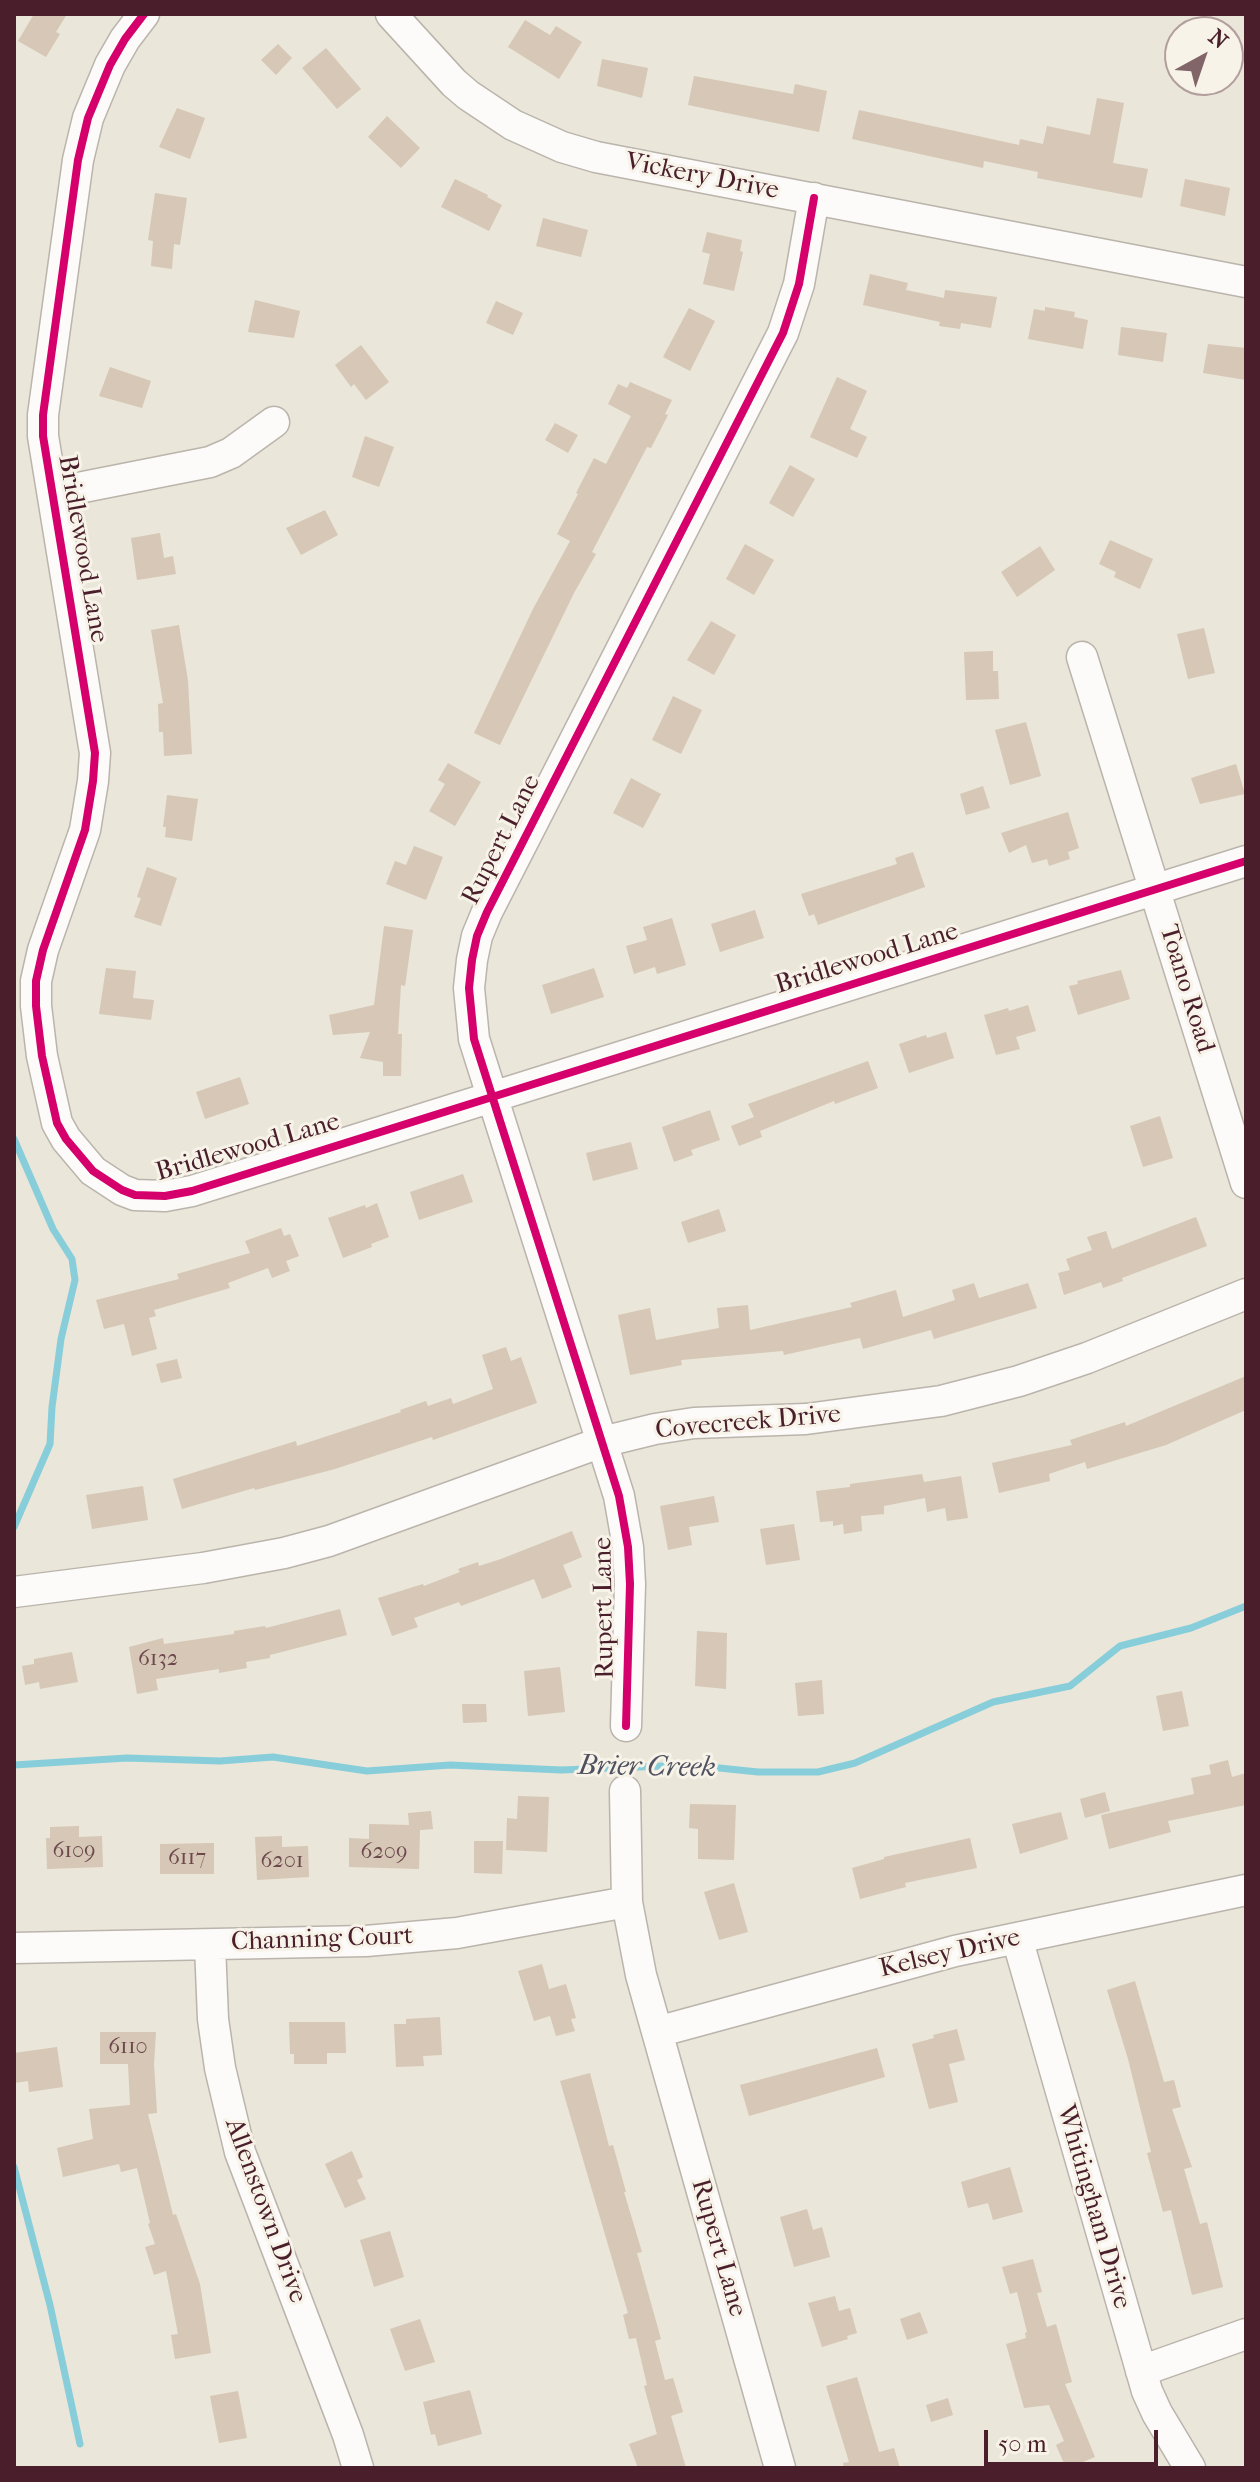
<!DOCTYPE html>
<style>
body{margin:0}
#map{position:relative;width:1260px;height:2482px;overflow:hidden;background:#eae6d9;font-family:"IM FELL French Canon",serif}
canvas{display:block}
.frame{position:absolute;inset:0;border:16px solid #4a1f2b;pointer-events:none}
.north{position:absolute;left:1164px;top:16px;width:80px;height:80px;box-sizing:border-box;background:#f7f3e8;border:2px solid #b29e9c;border-radius:50%;rotate:40deg;font-size:22px;font-weight:700;line-height:32px;text-align:center;color:#4a1f2b}
.north::after{content:'';display:block;margin:auto;width:28px;height:36px;background:#826568;clip-path:polygon(50% 0,100% 100%,50% 72%,0 100%)}
.scale{position:absolute;left:984px;top:2430px;width:174px;height:36px;box-sizing:border-box;border:4px solid #4a1f2b;border-top:0;padding-left:10px;font-size:24px;line-height:28px;white-space:nowrap;color:#4a1f2b;-webkit-text-stroke:6px #f7f3e8;paint-order:stroke}
</style>
<div id="map">
<canvas width="1260" height="2482"></canvas>
<div class="frame"></div>
<div class="north">N</div>
<div class="scale">50 m</div>
</div>
<script>
const ctx = document.querySelector('canvas').getContext('2d');
ctx.lineJoin = 'round';
const shape = rows => new Path2D(rows.map(r => 'M' + r).join(''));
function stroke(path, color, width, dash) { ctx.strokeStyle = color; ctx.lineWidth = width; ctx.lineCap = dash ? 'butt' : 'round'; ctx.setLineDash(dash || []); ctx.stroke(path); }
function paint(path, color) { ctx.fillStyle = color; ctx.fill(path, 'evenodd'); }
function label(font, color, halo, rows, align = 'center') {
  ctx.font = font + ' "IM FELL French Canon",serif'; ctx.lineWidth = 6; ctx.setLineDash([]); ctx.textBaseline = 'middle'; ctx.strokeStyle = halo; ctx.fillStyle = color; for (const [text, x, y, turn = 0] of rows) {
    ctx.save(); ctx.translate(x, y); ctx.rotate((+turn || 0) * Math.PI / 180); ctx.textAlign = isNaN(turn) ? turn : align; if (halo) ctx.strokeText(text, 0, 0); ctx.fillText(text, 0, 0); ctx.restore();
  }
}
stroke(shape([
 [14,1139,53,1229,72,1259,75,1280,61,1339,52,1407,50,1444,14,1527],
 [14,1765,127,1758,220,1761,273,1757,367,1771,450,1765,561,1770,690,1765,758,1772,818,1772,855,1763,993,1702,1070,1686,1120,1646,1191,1628,1246,1606],
 [14,2167,50,2305,80,2444]
]), '#87ceda', 7);
paint(shape([
 [34,14,67,14,56,32,60,34,46,57,18,41],
 [525,20,550,35,556,26,582,42,559,79,508,47],
 [278,44,292,58,276,75,261,60],
 [326,48,361,89,337,109,302,68],
 [602,59,648,68,642,98,597,86],
 [694,76,793,94,795,84,827,91,819,132,688,105],
 [1097,98,1124,103,1113,163,1148,169,1142,198,1037,178,1038,172,984,161,983,168,852,139,859,110,1019,145,1020,139,1043,144,1047,126,1090,135],
 [177,108,205,118,190,159,159,147],
 [387,116,420,148,401,168,368,137],
 [455,179,488,195,487,197,502,205,489,231,441,207],
 [1185,179,1230,188,1225,216,1180,206],
 [155,193,187,198,180,245,174,244,172,269,151,266,153,241,148,240],
 [543,218,588,230,581,257,536,246],
 [707,232,742,240,740,251,743,252,734,291,703,284,710,254,702,252],
 [870,274,908,283,906,290,944,298,945,290,997,297,991,328,961,323,960,329,939,326,940,322,863,305],
 [255,300,300,311,294,338,248,332],
 [496,301,523,313,513,335,486,323],
 [1045,307,1075,312,1074,317,1088,320,1083,349,1028,339,1034,309,1045,311],
 [689,308,715,321,690,371,663,357],
 [1121,327,1167,333,1163,362,1118,355],
 [1208,344,1246,348,1246,380,1203,373],
 [361,345,389,382,366,400,354,384,351,387,335,365],
 [110,367,151,381,142,408,99,396],
 [837,377,867,391,850,429,867,437,857,458,810,437],
 [630,382,672,400,665,414,668,415,651,448,647,447,592,552,596,554,574,593,500,745,474,733,533,609,570,541,557,534,578,494,576,493,594,458,606,464,631,416,608,404,618,384,627,388],
 [555,423,578,435,568,453,545,440],
 [365,436,394,447,379,487,352,477],
 [790,465,815,479,793,517,769,503],
 [325,510,338,535,301,555,286,528],
 [160,533,164,558,173,556,176,574,137,580,131,538],
 [1110,540,1153,559,1140,589,1114,577,1116,572,1099,564],
 [745,544,774,560,754,595,726,579],
 [1040,546,1055,570,1017,597,1001,572],
 [711,621,736,635,714,675,687,660],
 [179,625,188,681,192,754,164,756,163,732,159,732,158,704,163,703,151,630],
 [1204,628,1215,673,1188,679,1177,634],
 [993,651,993,671,998,671,999,699,966,700,964,652],
 [673,696,702,710,681,754,652,740],
 [1026,722,1041,776,1010,785,995,730],
 [448,763,481,782,455,826,429,811,445,784,438,780],
 [1236,764,1245,794,1200,804,1191,778],
 [631,778,661,794,643,828,613,813],
 [983,786,990,808,966,815,960,794],
 [167,795,198,799,192,841,165,837,166,827,163,827],
 [1068,812,1079,848,1068,852,1070,859,1049,866,1047,859,1032,863,1026,845,1009,853,1001,833],
 [414,846,443,857,426,900,386,884,395,861,406,865],
 [913,852,925,887,818,925,814,914,809,916,801,894,897,864,895,858],
 [147,867,177,878,161,926,134,917,141,898,137,897],
 [755,910,764,938,720,952,711,924],
 [672,918,686,965,657,974,655,967,634,974,626,946,647,940,643,927],
 [384,926,413,930,405,986,401,985,398,1034,402,1034,401,1076,383,1076,383,1062,360,1058,370,1032,333,1035,329,1015,374,1005],
 [106,968,136,971,133,998,154,1000,151,1020,99,1014],
 [594,968,604,997,551,1014,542,985],
 [1121,970,1130,999,1078,1015,1069,986,1078,984,1077,981],
 [1028,1005,1036,1031,1016,1037,1020,1049,996,1055,984,1015,1008,1008,1009,1011],
 [946,1032,954,1058,909,1073,899,1044,926,1035,927,1038],
 [868,1061,878,1088,835,1104,834,1101,760,1131,762,1137,739,1146,731,1126,754,1117,748,1104],
 [240,1077,249,1104,205,1119,196,1092],
 [710,1110,720,1140,691,1150,693,1155,674,1162,662,1127],
 [1160,1116,1173,1158,1143,1167,1130,1126],
 [631,1142,638,1169,593,1181,586,1153],
 [463,1174,473,1202,419,1220,410,1192],
 [377,1203,389,1237,371,1244,372,1247,343,1258,328,1218,365,1205,366,1208],
 [719,1209,726,1231,688,1243,681,1222],
 [1196,1217,1207,1246,1122,1278,1123,1281,1103,1288,1101,1282,1064,1295,1058,1273,1070,1270,1066,1259,1092,1250,1087,1237,1106,1231,1112,1249],
 [281,1228,284,1236,290,1234,299,1256,286,1261,290,1271,272,1278,268,1268,228,1283,230,1288,154,1310,156,1316,149,1318,157,1349,132,1356,124,1324,104,1329,96,1300,179,1279,177,1274,250,1253,245,1241],
 [974,1283,979,1298,1028,1283,1037,1308,934,1339,931,1330,863,1349,860,1338,784,1355,783,1351,681,1360,682,1365,630,1375,618,1315,650,1308,656,1340,719,1328,717,1308,748,1305,750,1330,852,1307,850,1303,896,1290,903,1317,955,1300,952,1290],
 [506,1347,511,1361,521,1357,537,1403,433,1440,432,1437,335,1469,255,1490,254,1488,182,1509,173,1479,296,1441,297,1446,401,1412,400,1410,426,1401,428,1406,451,1398,453,1404,493,1389,482,1355],
 [177,1359,182,1378,161,1383,156,1364],
 [1246,1376,1246,1410,1166,1445,1087,1469,1085,1462,1049,1474,1050,1481,999,1493,992,1463,1072,1445,1070,1440,1125,1422,1126,1426],
 [922,1474,924,1482,961,1476,968,1518,947,1521,945,1508,927,1512,925,1498,884,1506,884,1514,861,1516,862,1531,844,1534,843,1524,833,1526,833,1521,820,1522,816,1491,850,1487,850,1484],
 [143,1486,148,1520,92,1529,86,1495],
 [714,1496,719,1522,689,1527,692,1545,668,1550,660,1506],
 [794,1524,800,1560,766,1565,760,1529],
 [572,1531,582,1557,563,1565,572,1587,542,1599,534,1579,461,1606,459,1602,414,1618,418,1627,392,1636,378,1598,423,1584,424,1586,460,1572,458,1569,478,1562,479,1566,501,1559],
 [340,1609,347,1635,270,1655,270,1658,246,1662,247,1668,219,1673,219,1669,156,1679,158,1690,137,1694,129,1647,163,1638,164,1644,234,1634,234,1631,265,1626,266,1628],
 [697,1631,727,1633,726,1689,695,1686],
 [72,1652,78,1682,40,1689,39,1682,25,1685,22,1666,34,1664,34,1659],
 [560,1667,565,1712,528,1716,524,1671],
 [822,1680,824,1714,798,1716,795,1683],
 [1182,1691,1189,1726,1163,1731,1156,1696],
 [462,1704,486,1704,487,1722,463,1723],
 [1228,1760,1232,1777,1246,1773,1246,1805,1168,1821,1171,1832,1109,1849,1101,1815,1194,1794,1191,1778,1211,1774,1209,1765],
 [1105,1792,1110,1811,1085,1818,1080,1799],
 [518,1796,549,1797,547,1852,506,1850,507,1818,517,1819],
 [690,1804,736,1805,734,1860,698,1859,698,1829,689,1828],
 [431,1811,433,1829,420,1830,419,1869,349,1867,349,1838,369,1839,369,1824,409,1825,408,1813],
 [1061,1812,1068,1839,1020,1854,1012,1824],
 [79,1826,79,1837,102,1836,103,1867,47,1869,46,1838,50,1838,50,1827],
 [282,1836,282,1847,308,1846,309,1877,257,1880,255,1837],
 [970,1838,977,1868,905,1883,906,1887,860,1899,852,1868,884,1859,884,1857],
 [474,1841,503,1841,502,1874,474,1873],
 [214,1843,214,1874,160,1874,160,1844],
 [734,1883,748,1932,719,1940,704,1892],
 [542,1964,549,1989,566,1984,576,2018,571,2019,575,2031,556,2036,550,2016,534,2021,518,1971],
 [1135,1981,1164,2082,1174,2080,1181,2107,1172,2109,1192,2167,1184,2169,1200,2224,1207,2222,1223,2287,1192,2295,1171,2210,1163,2212,1147,2153,1151,2152,1128,2059,1107,1990],
 [440,2017,442,2055,423,2056,424,2066,396,2067,394,2024,406,2024,406,2019],
 [289,2022,345,2022,346,2053,327,2053,327,2064,294,2064,294,2054,290,2054],
 [957,2029,965,2060,949,2064,958,2102,929,2109,912,2044,934,2038,933,2035],
 [100,2032,156,2032,154,2064,157,2113,148,2114,173,2215,176,2214,200,2284,211,2353,175,2359,171,2335,178,2334,166,2271,154,2275,145,2247,155,2244,148,2224,150,2223,137,2168,121,2172,119,2164,63,2177,57,2148,93,2139,89,2109,130,2105,128,2064,100,2064],
 [57,2047,63,2087,29,2092,28,2081,14,2083,14,2053],
 [877,2048,885,2077,749,2116,740,2085],
 [590,2073,609,2146,613,2145,626,2192,624,2192,642,2252,637,2253,661,2339,655,2341,665,2380,673,2378,683,2412,671,2416,686,2468,638,2468,629,2444,657,2434,644,2386,647,2385,636,2338,629,2339,623,2315,628,2313,560,2081],
 [352,2151,363,2177,357,2180,366,2199,345,2208,325,2164],
 [1010,2167,1023,2212,993,2220,988,2203,968,2208,961,2182],
 [807,2209,813,2230,822,2227,830,2257,794,2267,780,2217],
 [390,2231,404,2277,374,2287,360,2240],
 [1033,2259,1042,2292,1037,2293,1047,2327,1056,2324,1072,2382,1065,2384,1095,2457,1068,2468,1066,2468,1056,2445,1064,2441,1049,2405,1024,2408,1006,2344,1026,2338,1025,2333,1027,2332,1017,2292,1010,2294,1002,2267],
 [835,2296,839,2311,850,2308,857,2333,847,2336,848,2339,822,2347,808,2303],
 [920,2312,928,2333,907,2340,900,2319],
 [420,2319,435,2362,405,2371,390,2329],
 [857,2377,879,2452,894,2448,900,2468,844,2468,843,2463,849,2462,826,2386],
 [470,2390,482,2434,438,2446,435,2434,431,2435,423,2402],
 [238,2391,247,2438,219,2443,210,2396],
 [948,2398,953,2415,931,2422,926,2405]
]), '#d6c7b6');
const minor = shape([
 [144,14,125,39,110,65,88,118,78,160,43,415,43,436,95,753,93,781,85,830,43,950,36,981,36,1006,42,1056,57,1123,66,1139,93,1171,122,1190,135,1195,165,1196,192,1191,1246,861],
 [391,14,454,83,468,95,513,125,562,147,596,157,1246,282],
 [53,493,210,462,231,453,274,422],
 [1082,657,1246,1183],
 [14,1592,203,1568,284,1553,329,1541,602,1442,655,1429,694,1423,806,1419,941,1401,1019,1381,1087,1358,1246,1294],
 [626,1726,630,1584,628,1547,619,1496,474,1039,469,988,472,960,477,936,487,912,783,333,799,284,814,198],
 [625,1791,627,1902,641,1975,780,2468],
 [1017,1938,1147,2391,1157,2413,1190,2468],
 [210,1945,213,2019,220,2068,240,2152,348,2435,358,2468],
 [14,1948,366,1941,457,1933,627,1902],
 [657,2032,955,1951,1246,1890],
 [1141,2371,1246,2334]
]);
stroke(minor, '#bbb4ac', 33);
stroke(minor, '#fcfbf9', 30);
stroke(shape([
 [144,14,125,39,110,65,88,118,78,160,43,415,43,436,95,753,93,781,85,830,43,950,36,981,36,1006,42,1056,57,1123,66,1139,93,1171,122,1190,135,1195,165,1196,192,1191,1246,861],
 [626,1726,630,1584,628,1547,619,1496,474,1039,469,988,472,960,477,936,487,912,783,333,799,284,814,198]
]), '#d6006c', 8);
label('22px', '#6d494e', null, [
 ["6132",158,1660],
 ["6109",74,1852],
 ["6209",384,1853],
 ["6117",187,1859],
 ["6201",282,1862],
 ["6110",128,2048]
]);
label('26px', '#4a1f2b', '#f7f3e8', [
 ["Vickery Drive",702,177,11],
 ["Bridlewood Lane",82,549,80],
 ["Rupert Lane",502,840,-63],
 ["Bridlewood Lane",867,959,-17],
 ["Toano Road",1186,989,73],
 ["Bridlewood Lane",248,1148,-16],
 ["Covecreek Drive",748,1423,-5],
 ["Rupert Lane",605,1608,-91],
 ["Channing Court",322,1940,-2],
 ["Kelsey Drive",950,1954,-13],
 ["Whitingham Drive",1093,2207,74],
 ["Allenstown Drive",265,2211,70],
 ["Rupert Lane",718,2248,74]
]);
label('italic 28px', '#505160', '#f7f3e8', [
 ["Brier Creek",647,1768,1]
]);
</script>
